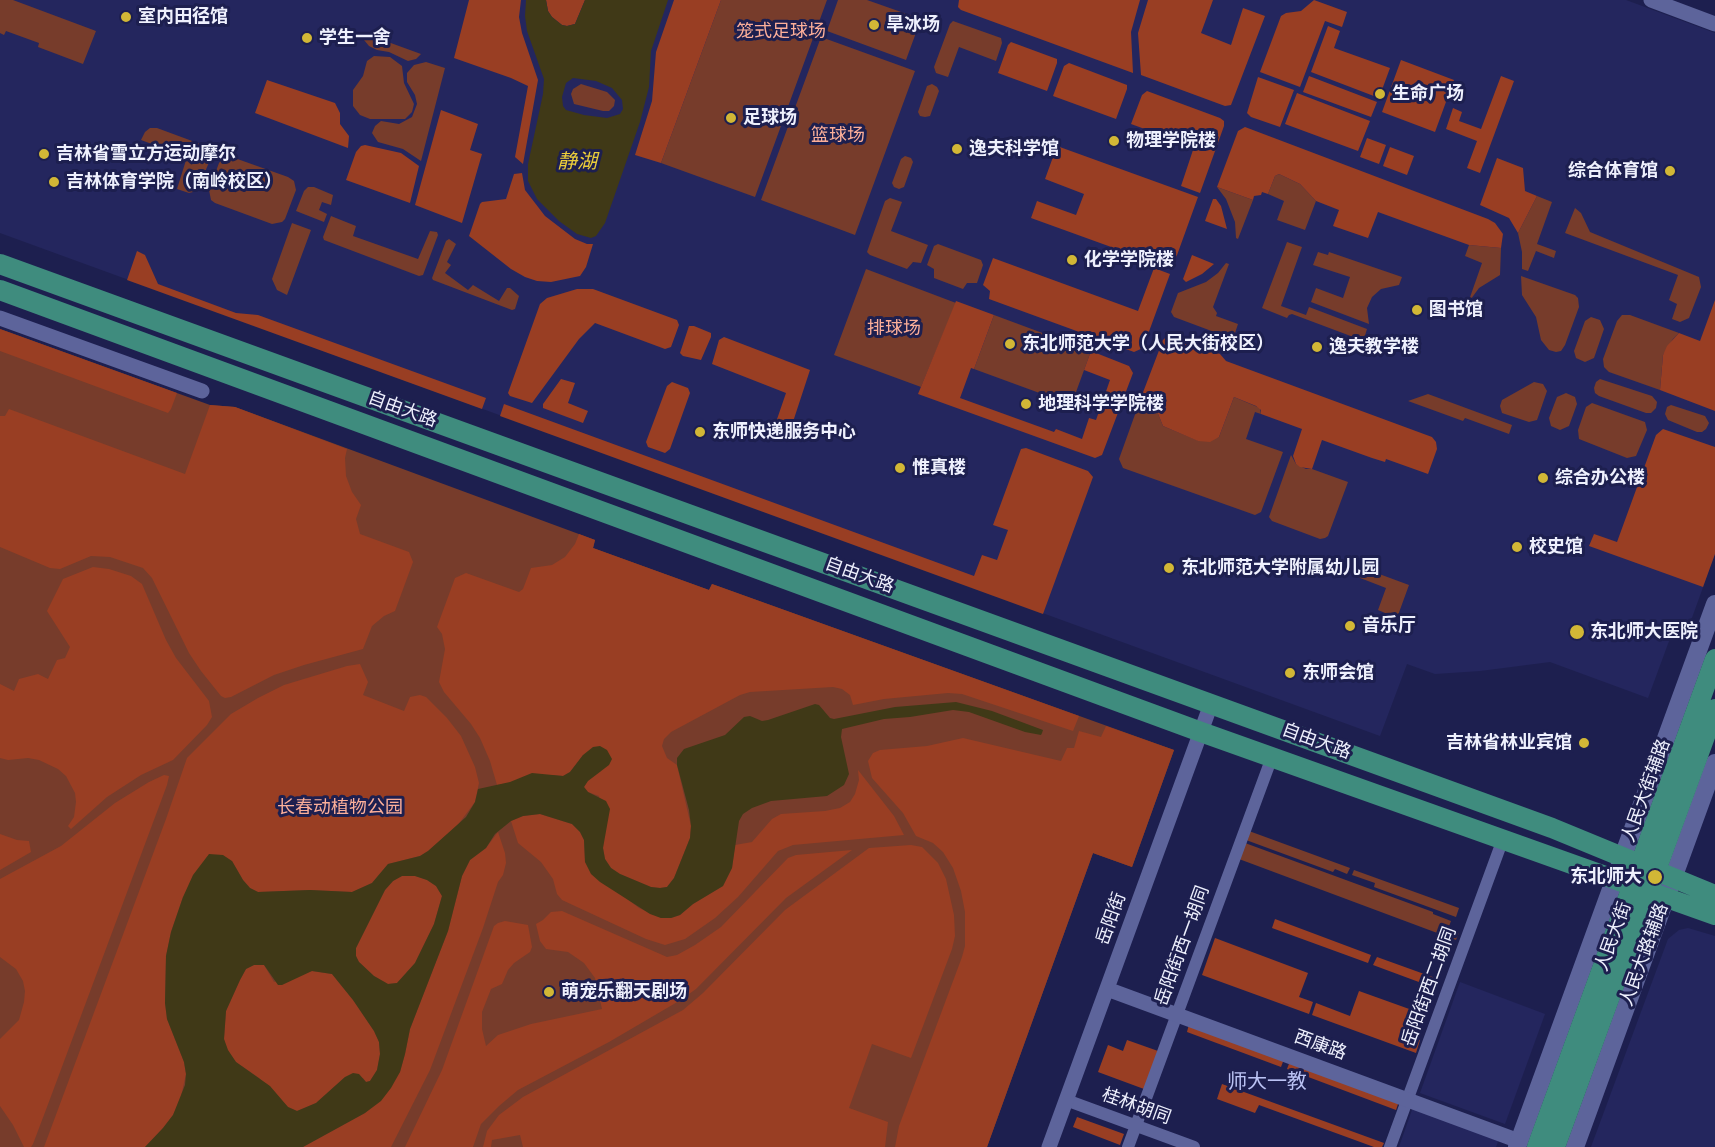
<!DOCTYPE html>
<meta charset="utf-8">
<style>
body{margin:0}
canvas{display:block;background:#1d1f4f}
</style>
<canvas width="1715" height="1147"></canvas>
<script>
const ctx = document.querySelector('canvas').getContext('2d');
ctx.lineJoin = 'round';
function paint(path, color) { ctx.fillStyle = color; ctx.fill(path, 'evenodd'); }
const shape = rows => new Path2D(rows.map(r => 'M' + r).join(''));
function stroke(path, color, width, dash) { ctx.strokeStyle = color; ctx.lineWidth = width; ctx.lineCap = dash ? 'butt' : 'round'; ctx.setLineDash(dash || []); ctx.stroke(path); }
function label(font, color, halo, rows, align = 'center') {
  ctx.font = font + ' "Sofia Sans Condensed","Noto Sans SC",sans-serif'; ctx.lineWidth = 6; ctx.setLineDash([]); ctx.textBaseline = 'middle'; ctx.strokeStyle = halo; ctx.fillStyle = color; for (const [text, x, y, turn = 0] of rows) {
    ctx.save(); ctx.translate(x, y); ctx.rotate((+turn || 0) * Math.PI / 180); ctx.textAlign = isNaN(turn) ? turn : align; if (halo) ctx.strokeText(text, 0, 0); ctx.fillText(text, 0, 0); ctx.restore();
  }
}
paint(shape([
 [0,0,1626,0,1715,33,1715,554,1689,626,1676,622,1648,698,1550,662,1480,671,1435,674,1407,664,1380,736,0,233],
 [1688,928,1715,936,1715,1147,1591,1147,1668,939,1679,930],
 [1460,982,1545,1014,1505,1124,1420,1093],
 [1413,1107,1499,1139,1496,1147,1399,1147]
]), '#24265e');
paint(shape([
 [0,0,13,0,96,31,83,64,38,47,39,43,6,31,4,35,0,33],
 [721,0,827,0,755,197,661,163],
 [838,0,867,0,921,19,906,60,827,31],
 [953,21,1001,38,1002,43,996,61,959,47,948,77,936,73,934,67,950,24],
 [366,34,421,54,416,59,408,61,389,52,377,50,369,46,364,40],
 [821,37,915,71,855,235,761,200],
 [374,56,390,57,402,66,404,83,414,104,412,112,405,119,370,119,360,115,353,106,353,90,363,76,367,61],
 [426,62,445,68,421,161,403,149,378,142,372,133,375,126,381,121,399,124,412,117,417,104,415,95,407,82,407,73,414,65],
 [581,84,607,92,615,100,614,106,609,111,603,111,574,104,571,94,573,89],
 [932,84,937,87,939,91,930,116,925,117,920,116,918,112,927,86],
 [150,128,157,128,203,145,209,149,210,160,197,191,189,193,177,189,187,157,141,140,145,132],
 [229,156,288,177,294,181,296,190,285,219,282,222,272,224,215,203,211,200,209,190,219,163,224,157],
 [905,156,911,158,913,162,904,187,899,189,894,187,892,183,901,159],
 [1279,174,1300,184,1316,201,1305,230,1277,220,1284,201,1268,194,1275,176],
 [308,187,314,187,333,195,331,205,322,202,319,210,327,214,324,222,296,211,304,191],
 [1217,187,1253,200,1238,239,1236,238,1235,222,1226,199],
 [1537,196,1552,202,1537,244,1556,251,1554,258,1536,251,1528,271,1522,269,1522,252,1518,233],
 [890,198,902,202,891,231,928,245,921,263,913,262,907,269,870,255,867,252,885,201],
 [1575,208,1581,213,1590,232,1699,277,1701,287,1689,318,1680,322,1672,319,1677,304,1669,300,1678,275,1565,233],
 [331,216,356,226,353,236,418,259,430,231,437,232,438,235,423,275,419,276,324,240,323,237],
 [292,223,311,230,287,295,277,290,272,279],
 [449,239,456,244,447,262,451,265,445,273,468,290,473,285,499,301,507,288,510,288,519,296,515,309,512,310,433,280,432,278,446,241],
 [1287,242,1302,247,1281,306,1306,315,1309,307,1367,329,1363,342,1386,351,1385,354,1357,344,1358,340,1356,338,1292,314,1289,315,1287,318,1262,308],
 [938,244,981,260,983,265,977,283,967,283,963,289,934,278,934,269,927,265,934,246],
 [1469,245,1501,248,1500,275,1479,288,1468,303,1482,263,1465,256],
 [1318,252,1328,255,1329,252,1402,277,1399,285,1381,289,1372,297,1367,308,1369,324,1311,302,1316,288,1343,298,1350,277,1313,265],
 [1226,263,1229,264,1213,307,1217,313,1216,316,1238,324,1233,339,1174,317,1171,312,1178,293,1206,282,1218,273],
 [866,269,956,303,921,387,834,355],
 [1521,276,1575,295,1578,298,1579,307,1565,345,1561,351,1556,352,1549,350,1541,340,1536,317,1522,295],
 [994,315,1091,351,1072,403,1065,401,1064,402,974,369],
 [1622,315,1630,315,1679,333,1673,339,1663,355,1660,390,1609,372,1604,367,1603,359,1617,321],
 [1591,317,1600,320,1604,329,1594,358,1585,362,1576,358,1574,351,1585,321],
 [0,329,210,405,235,407,595,540,593,548,709,590,712,584,1174,750,1132,867,1093,853,987,1147,0,1147],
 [1600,379,1652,396,1657,402,1656,408,1651,413,1646,413,1599,396,1595,393,1594,388,1596,382],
 [1534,382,1543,384,1547,391,1537,420,1529,422,1502,413,1500,406,1502,400],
 [1566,393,1575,397,1577,404,1569,426,1560,430,1551,426,1549,418,1557,397],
 [1428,394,1512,425,1509,434,1465,418,1463,421,1408,401],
 [1142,395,1154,404,1163,426,1199,441,1219,437,1234,397,1260,408,1261,414,1255,412,1246,439,1283,452,1261,512,1255,515,1123,468,1119,459],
 [1592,403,1645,422,1647,430,1636,456,1627,458,1579,439,1578,430,1586,407],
 [1671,405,1705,416,1709,423,1706,429,1702,432,1697,432,1668,420,1665,414,1667,407],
 [1291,455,1296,464,1306,469,1312,469,1348,482,1328,536,1325,538,1320,539,1272,521,1269,517],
 [1363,568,1409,585,1397,618,1378,610,1386,588,1355,576,1357,570],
 [1249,831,1350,868,1347,874,1335,869,1333,872,1246,840],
 [1245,843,1433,912,1433,914,1451,921,1448,929,1459,933,1456,940,1239,859],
 [1354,870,1459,908,1456,917,1374,887,1375,883,1352,875]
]), '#773c2b');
paint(shape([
 [469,0,521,0,519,17,522,33,538,80,523,164,515,157,528,86,511,78,454,58],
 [546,0,585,0,575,24,567,26,562,25,552,17,548,11],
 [674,0,721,0,661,163,635,155,652,101,656,52],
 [959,0,1140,0,1131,32,1133,73,961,10,958,7],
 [1148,0,1213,0,1201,33,1231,45,1243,8,1265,16,1231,105,1225,106,1141,75,1138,33],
 [1314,0,1347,12,1342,27,1325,21,1300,87,1260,72,1281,16,1286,13,1301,11],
 [1328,26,1340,31,1334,48,1390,68,1379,98,1311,72],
 [1011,42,1057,59,1057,63,1047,91,998,73,1008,45],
 [1401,60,1454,80,1435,132,1382,112],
 [1069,63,1127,85,1127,89,1116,119,1053,96,1064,66],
 [1309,76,1377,102,1371,117,1303,92],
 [1501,76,1514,81,1480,173,1467,168,1477,141,1446,129,1453,108,1462,112,1459,121,1481,129],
 [1258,77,1294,90,1280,127,1251,117,1247,113],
 [267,80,335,103,340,113,340,124,349,136,348,148,255,113],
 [1147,91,1220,118,1224,121,1224,126,1200,193,1181,186,1194,147,1131,124,1142,95],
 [1297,93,1370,121,1358,151,1285,124],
 [441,110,478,124,470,150,482,154,462,223,415,205],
 [1245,127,1488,219,1495,223,1503,234,1501,248,1469,245,1378,212,1368,238,1333,226,1339,210,1316,201,1300,184,1279,174,1275,176,1268,194,1262,192,1261,195,1254,196,1253,200,1217,187,1238,131],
 [1367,138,1386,145,1379,164,1360,157],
 [365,145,401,153,419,166,410,203,346,180,356,152,361,146],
 [1057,146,1198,197,1172,269,1031,218,1037,201,1076,215,1084,194,1045,179],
 [1390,147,1414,156,1407,175,1383,166],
 [1497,158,1523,168,1525,191,1537,196,1518,233,1509,218,1480,205],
 [522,173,525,190,545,216,575,239,587,244,593,244,586,267,580,276,551,282,537,281,525,277,511,269,469,236,480,204,482,202,506,199,514,174],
 [1213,199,1216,199,1221,206,1227,229,1205,221],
 [137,251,145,255,158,284,236,313,258,315,486,398,482,409,127,280],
 [1192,255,1214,264,1202,274,1186,282,1183,279],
 [993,258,1138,311,1154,268,1170,274,1143,348,1134,352,989,299,990,291,983,285],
 [577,289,593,289,677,320,679,325,671,347,665,349,595,323,579,339,532,403,510,396,508,393,540,304,547,298],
 [1715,300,1715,411,1660,390,1663,355,1667,346,1679,333,1700,341],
 [956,301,994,315,974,369,971,368,960,398,1054,432,1056,429,1082,439,1089,418,1096,420,1110,380,1084,370,1091,351,1129,366,1133,373,1102,455,1095,458,918,394],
 [689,326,694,326,711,333,711,337,701,360,683,356,680,353],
 [0,329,177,393,171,409,168,413,0,351],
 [1172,336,1220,354,1226,361,1432,437,1436,442,1437,449,1428,474,1386,459,1385,462,1372,458,1322,440,1312,469,1300,467,1296,464,1293,456,1302,429,1261,414,1261,410,1256,406,1234,397,1219,437,1210,442,1198,441,1163,426,1154,404,1142,395,1163,340,1166,337],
 [724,337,810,370,789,434,774,428,786,393,712,364,719,340],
 [561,379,575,383,568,403,588,411,583,423,543,408,543,404],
 [672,382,688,388,690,393,670,449,665,453,648,447,646,442,667,386],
 [504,404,974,576,982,555,997,560,1008,530,993,525,1021,449,1026,448,1088,471,1093,477,1043,614,500,416],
 [210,405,235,407,347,449,345,458,346,476,352,492,361,505,356,519,360,534,409,552,413,562,395,611,384,616,372,626,363,649,304,665,274,675,231,697,225,698,221,696,201,671,189,653,152,578,143,568,110,557,91,556,60,569,50,568,0,547,0,416,5,416,9,409,185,474],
 [1663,429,1715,447,1715,554,1703,587,1589,546,1594,534,1617,542,1656,435],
 [579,534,595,540,593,548,709,590,712,584,1079,716,1073,731,962,694,948,693,884,699,853,705,850,695,842,689,833,687,750,692,740,695,671,732,664,739,662,746,667,758,677,765,691,826,690,838,674,878,667,887,660,888,651,887,620,874,611,868,605,859,603,848,604,832,599,796,588,792,584,787,587,781,601,771,583,755,570,772,563,776,554,775,497,785,490,761,480,738,471,724,444,692,439,682,445,649,442,634,437,627,455,578,466,573,519,592,523,589,531,568,552,565,565,557,575,544],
 [93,567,109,569,131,576,142,584,166,640,176,658,209,701,212,717,207,725,173,760,141,775,107,797,71,829,68,826,74,817,76,802,75,793,66,776,58,769,39,760,28,758,8,760,0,758,0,684,14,691,19,679,38,674,48,679,57,660,65,658,70,647,47,611,63,579],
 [360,664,368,682,363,695,404,711,410,697,420,695,426,697,447,718,461,736,475,767,479,783,475,802,457,826,428,851,420,856,388,864,372,883,352,892,310,890,258,892,250,888,243,880,232,861,183,897,171,932,166,956,165,1003,167,1019,184,1062,186,1074,180,1101,173,1115,163,1128,145,1147,44,1147,166,819,187,758,231,714,258,698,284,685,347,666],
 [1106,726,1174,750,1132,867,1093,853,987,1147,895,1147,899,1126,962,957,965,946,965,912,961,891,953,868,943,852,933,843,916,836,903,813,872,778,868,761,873,753,880,750,927,746,963,738,1061,761,1067,748,1074,748,1079,731,1101,737],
 [858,770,894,816,904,835,793,845,778,851,738,897,715,918,685,939,665,945,646,939,562,900,557,894,553,879,541,862,518,843,511,821,523,816,540,814,572,824,580,832,584,840,585,862,622,895,639,908,661,918,671,918,680,915,693,904,723,886,732,868,735,845,752,842,772,819,781,814,825,811,840,808,850,802,855,794,859,780],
 [164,775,169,776,167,785,47,1107,33,1144,31,1147,24,1147,13,1125,0,1106,0,1039,19,1020,24,1002,25,991,23,981,16,969,0,957,0,879,61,846,115,803,149,782],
 [498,832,505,853,506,863,503,875,498,882,483,928,430,1070,391,1147,303,1147,365,1113,400,1072,405,1054,410,1029,448,931,462,876,470,860,486,848],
 [0,834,17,840,29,841,31,852,0,870],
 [911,845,922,847,938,863,946,879,954,915,955,936,952,949,911,1058,872,1044,849,1108,888,1122,885,1147,523,1147,520,1135,492,1140,491,1147,483,1147,487,1131,499,1115,523,1097,683,1010,703,993,785,910,869,848],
 [852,850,786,898,696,989,679,1001,609,1042,518,1090,499,1106,481,1124,473,1147,405,1147,442,1070,494,926,498,923,505,921,528,925,532,947,530,952,514,963,508,970,502,984,491,989,482,1012,482,1029,486,1046,498,1035,531,1024,602,1009,595,978,584,963,568,952,546,949,540,941,536,924,543,920,551,912,562,911,667,957,677,955,695,945,721,927,788,858,796,855],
 [402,876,415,876,427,880,436,886,442,896,434,924,415,963,397,983,388,984,374,976,359,962,356,956,356,948,385,890,393,881],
 [1275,919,1371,955,1368,963,1272,928],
 [1215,938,1308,973,1299,997,1313,1002,1309,1014,1202,975],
 [1377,957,1438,979,1435,988,1373,965],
 [254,965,264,965,274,982,312,971,332,974,353,1000,374,1031,379,1042,380,1054,377,1070,370,1081,366,1082,363,1078,345,1077,316,1103,297,1111,288,1107,259,1078,236,1062,227,1050,224,1039,226,1011,240,980,246,969],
 [1359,991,1412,1010,1404,1033,1420,1040,1416,1053,1312,1015,1316,1003,1350,1016],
 [1189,1024,1284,1059,1281,1067,1187,1032],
 [1127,1040,1158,1051,1144,1089,1098,1072,1108,1045,1123,1051],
 [1290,1061,1399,1101,1396,1110,1287,1069],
 [1222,1084,1384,1143,1382,1147,1374,1147,1259,1105,1255,1113,1217,1099],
 [1077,1117,1124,1134,1120,1145,1073,1127]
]), '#993e23');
paint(shape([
 [526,0,546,0,548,11,552,17,562,25,567,26,575,24,585,0,668,0,651,51,649,87,640,122,605,223,596,236,591,238,577,234,559,221,537,199,528,181,528,164,543,94,544,79,527,31,525,16],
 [573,78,596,81,612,88,622,100,623,109,620,114,607,118,584,115,566,110,563,106,562,97,566,83],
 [956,702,992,711,1043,730,1042,733,1041,735,1025,732,969,712,953,710,910,717,884,719,842,729,841,737,849,774,844,785,827,796,771,801,752,808,743,814,739,821,732,868,723,886,693,904,680,915,671,918,661,918,650,914,600,882,591,874,585,862,584,840,580,832,572,824,540,814,523,816,511,821,495,834,486,848,470,860,462,876,448,931,410,1029,405,1054,400,1072,391,1088,381,1101,365,1113,303,1147,145,1147,163,1128,173,1115,185,1085,186,1074,184,1062,167,1019,165,1003,166,956,171,932,183,897,193,875,209,854,223,855,232,861,243,880,250,888,258,892,310,890,352,892,372,883,388,864,420,856,428,851,466,817,475,802,478,789,510,782,532,773,563,776,570,772,583,755,593,747,600,746,607,750,612,759,609,765,588,781,584,787,588,792,606,801,610,809,603,848,605,859,611,868,620,874,651,887,660,888,667,887,674,878,690,838,691,826,689,810,677,765,677,758,684,749,725,735,744,717,750,716,762,721,768,720,815,704,819,705,830,718,834,719,895,707],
 [402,876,415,876,427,880,436,886,442,896,434,924,415,963,397,983,388,984,374,976,359,962,356,956,356,948,385,890,393,881],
 [254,965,264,965,278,985,282,985,312,971,332,974,353,1000,374,1031,379,1042,380,1054,377,1070,370,1081,366,1082,359,1074,353,1073,345,1077,316,1103,297,1111,288,1107,270,1086,236,1062,228,1050,224,1039,226,1011,240,980,246,969]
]), '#403917');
stroke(shape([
 [1066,1100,1194,1147],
 [1128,1147,1272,757],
 [1390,1147,1503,839]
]), '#5d649b', 12);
stroke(shape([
 [1651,0,1715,24],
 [0,318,202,391],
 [1107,989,1519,1141],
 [1049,1147,1211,704]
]), '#5d649b', 15);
stroke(shape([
 [1517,1147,1715,604],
 [1575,1147,1715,763]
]), '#5d649b', 18);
stroke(shape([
 [0,264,1552,828,1715,895],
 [0,290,1201,732,1715,915],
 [1537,1147,1715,659],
 [1555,1147,1715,709]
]), '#3f8c7e', 20);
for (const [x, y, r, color] of [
 [126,17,6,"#d2b736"],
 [874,25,6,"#d2b736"],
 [307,38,6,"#d2b736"],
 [1380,94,6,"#d2b736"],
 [731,118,6,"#d2b736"],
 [1114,141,6,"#d2b736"],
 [957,149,6,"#d2b736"],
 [44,154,6,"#d2b736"],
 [1670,171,6,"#d2b736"],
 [54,182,6,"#d2b736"],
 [1072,260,6,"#d2b736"],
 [1417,310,6,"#d2b736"],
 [1010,344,6,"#d2b736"],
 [1317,347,6,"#d2b736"],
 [1026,404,6,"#d2b736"],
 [700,432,6,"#d2b736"],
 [900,468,6,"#d2b736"],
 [1543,478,6,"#d2b736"],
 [1517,547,6,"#d2b736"],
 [1169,568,6,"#d2b736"],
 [1350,626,6,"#d2b736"],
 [1577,632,8,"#d2b736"],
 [1290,673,6,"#d2b736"],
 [1584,743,6,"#d2b736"],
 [1655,877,8,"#d2b736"],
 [549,992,6,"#d2b736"]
]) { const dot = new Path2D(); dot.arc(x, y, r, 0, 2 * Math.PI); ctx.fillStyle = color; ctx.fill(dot); stroke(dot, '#1d1f4f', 2); }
label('bold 18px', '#eef0fd', '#1d1f4f', [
 ["室内田径馆",138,17],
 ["旱冰场",886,25],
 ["学生一舍",319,38],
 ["生命广场",1392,94],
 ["足球场",743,118],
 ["物理学院楼",1126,141],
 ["逸夫科学馆",969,149],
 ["吉林省雪立方运动摩尔",56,154],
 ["综合体育馆",1658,171,"right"],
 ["吉林体育学院（南岭校区）",66,182],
 ["化学学院楼",1084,260],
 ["图书馆",1429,310],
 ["东北师范大学（人民大街校区）",1022,344],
 ["逸夫教学楼",1329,347],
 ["地理科学学院楼",1038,404],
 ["东师快递服务中心",712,432],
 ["惟真楼",912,468],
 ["综合办公楼",1555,478],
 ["校史馆",1529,547],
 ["东北师范大学附属幼儿园",1181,568],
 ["音乐厅",1362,626],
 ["东北师大医院",1590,632],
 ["东师会馆",1302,673],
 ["吉林省林业宾馆",1572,743,"right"],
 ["东北师大",1642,877,"right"],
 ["萌宠乐翻天剧场",561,992]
], 'left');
label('18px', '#fcaf99', '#1d1f4f', [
 ["笼式足球场",781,32],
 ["篮球场",838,136],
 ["排球场",894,329],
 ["长春动植物公园",340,808]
]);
label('18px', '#eef0fd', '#1d1f4f', [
 ["自由大路",402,410,20],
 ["自由大路",859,576,20],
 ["自由大路",1316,742,20],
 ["人民大街辅路",1647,791,-70],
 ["岳阳街",1112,919,-70],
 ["人民大街",1614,937,-70],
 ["岳阳街西一胡同",1183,946,-70],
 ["人民大路辅路",1645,955,-70],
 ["岳阳街西二胡同",1430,987,-70],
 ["西康路",1320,1046,20],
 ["桂林胡同",1136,1107,20]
]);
label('italic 20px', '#ebcd3a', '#1d1f4f', [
 ["静湖",577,163]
]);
label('20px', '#bbc3f4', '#1d1f4f', [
 ["师大一教",1267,1083]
]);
</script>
